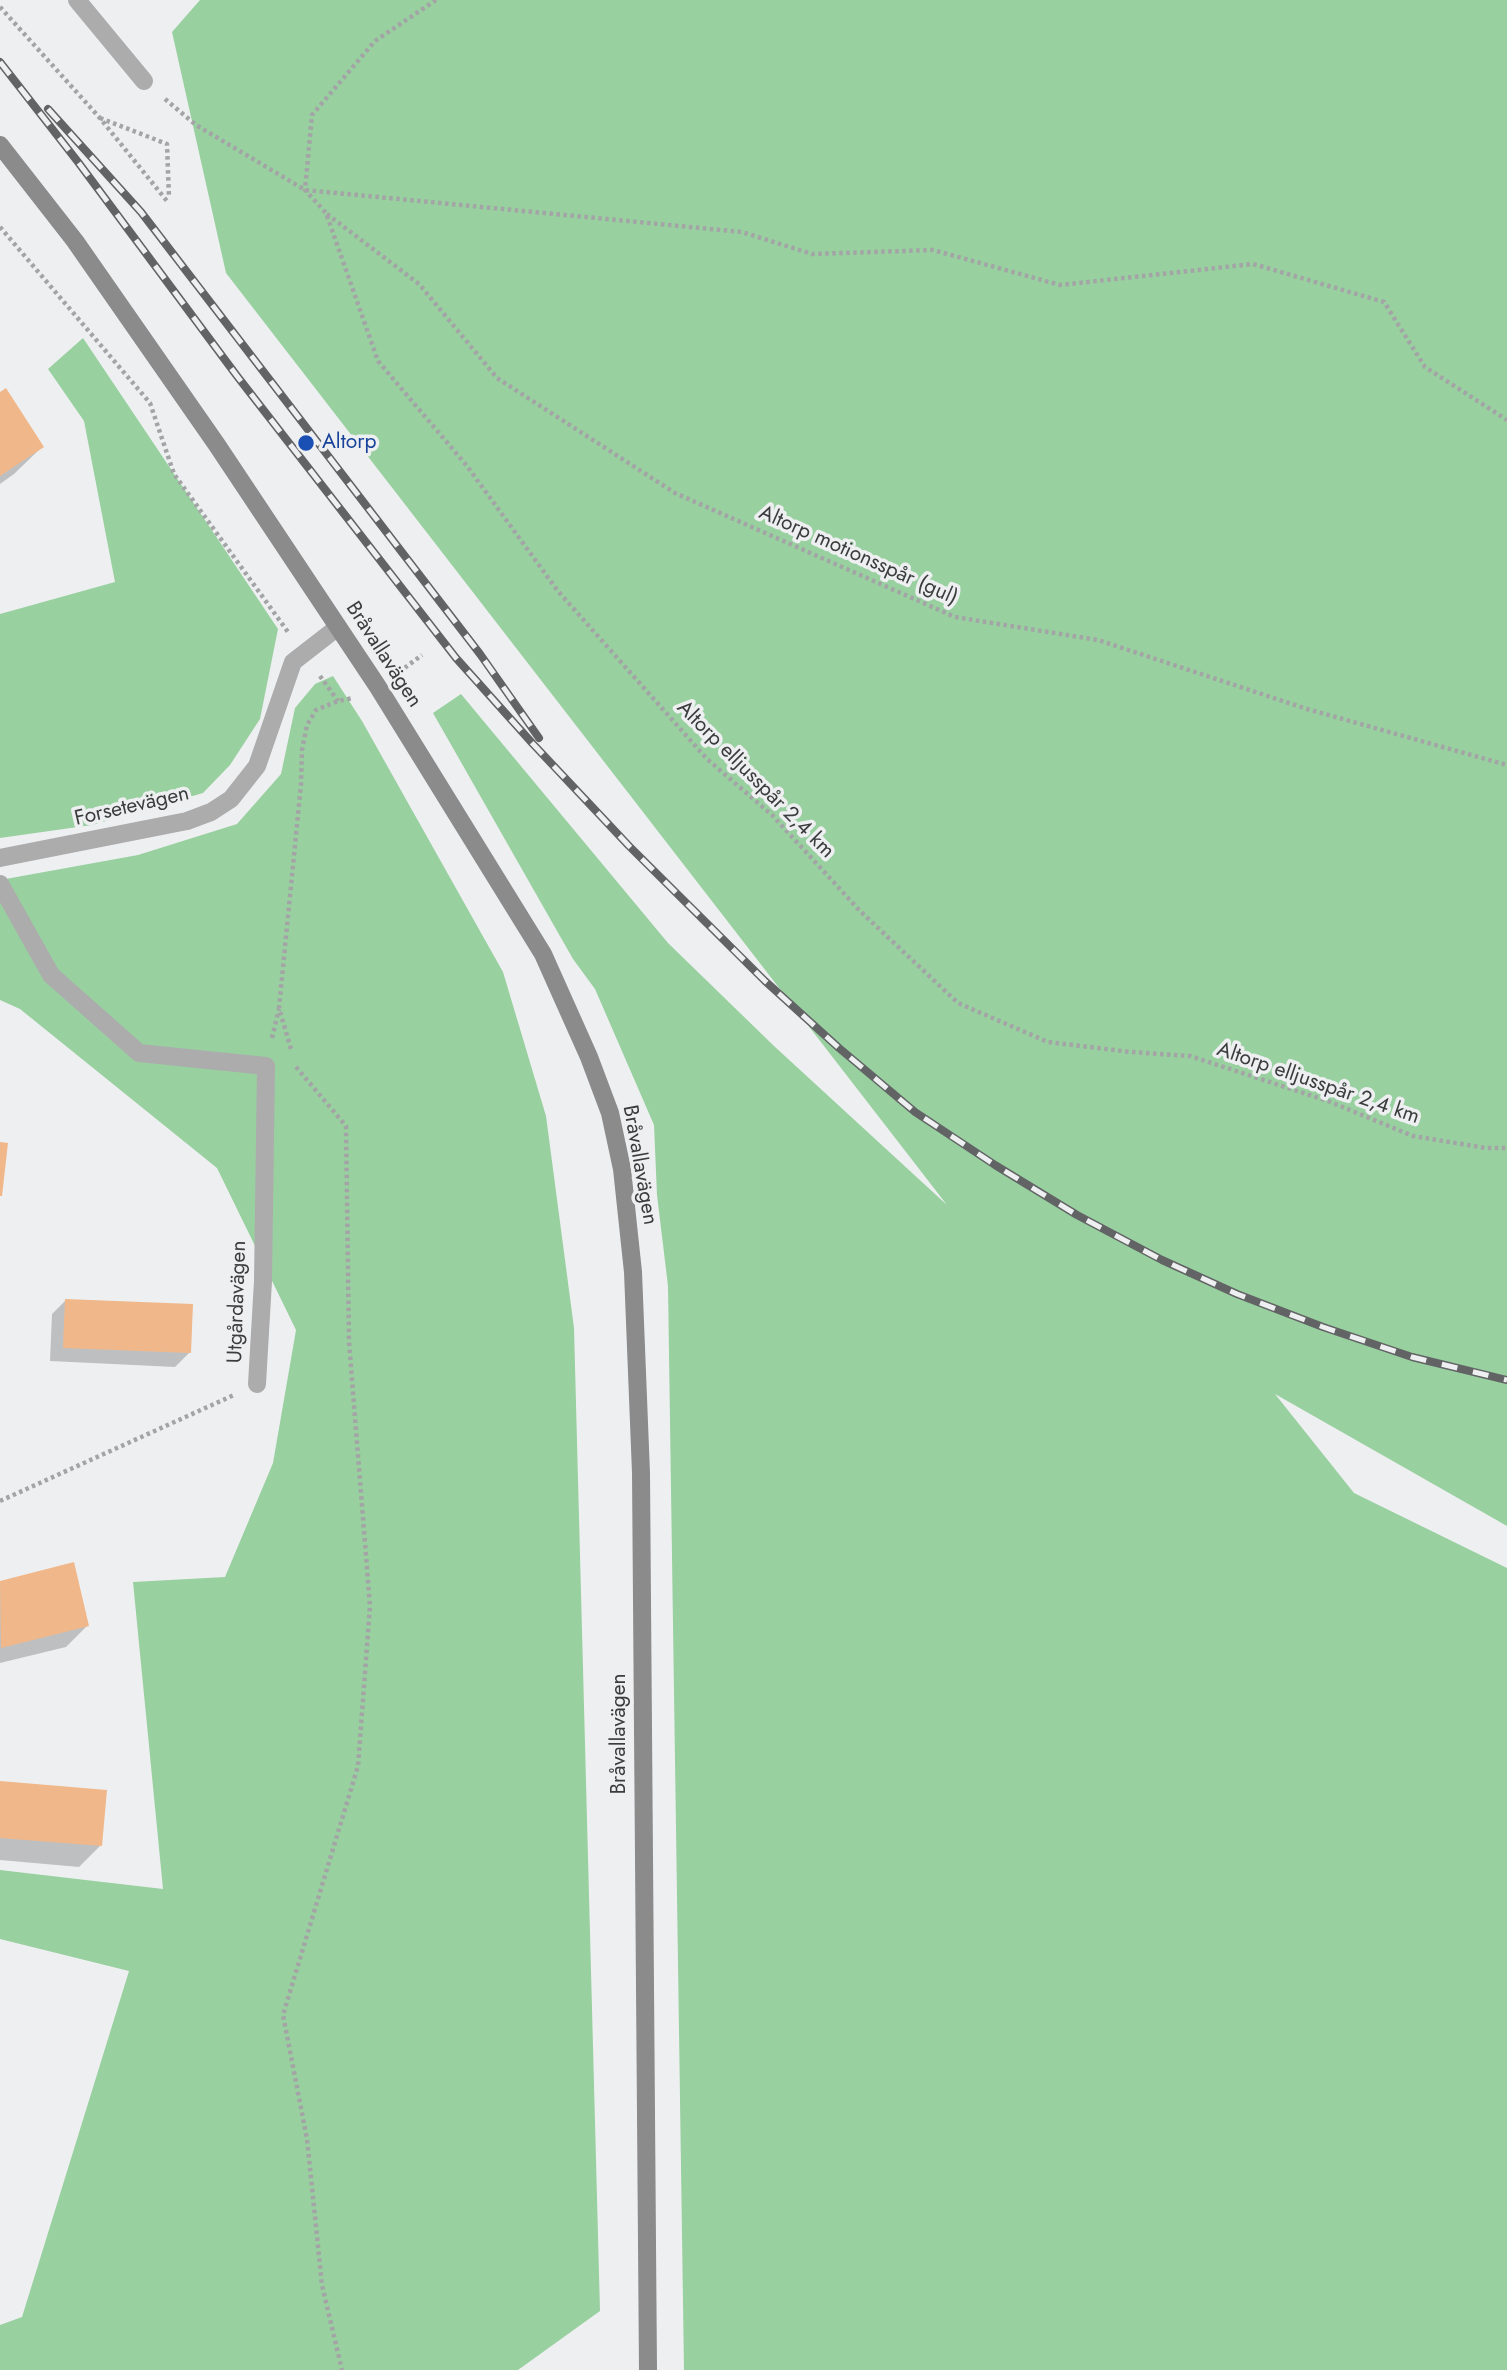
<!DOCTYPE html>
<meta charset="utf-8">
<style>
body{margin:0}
canvas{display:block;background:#eeeff1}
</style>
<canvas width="1507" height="2370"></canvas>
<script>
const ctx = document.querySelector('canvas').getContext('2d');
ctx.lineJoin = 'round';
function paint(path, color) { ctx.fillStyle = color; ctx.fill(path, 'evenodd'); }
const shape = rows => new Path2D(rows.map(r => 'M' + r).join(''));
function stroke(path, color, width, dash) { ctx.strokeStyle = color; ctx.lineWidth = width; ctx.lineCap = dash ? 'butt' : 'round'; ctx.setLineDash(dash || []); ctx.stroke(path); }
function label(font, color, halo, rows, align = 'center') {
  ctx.font = font + ' Jost,sans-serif'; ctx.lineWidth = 7; ctx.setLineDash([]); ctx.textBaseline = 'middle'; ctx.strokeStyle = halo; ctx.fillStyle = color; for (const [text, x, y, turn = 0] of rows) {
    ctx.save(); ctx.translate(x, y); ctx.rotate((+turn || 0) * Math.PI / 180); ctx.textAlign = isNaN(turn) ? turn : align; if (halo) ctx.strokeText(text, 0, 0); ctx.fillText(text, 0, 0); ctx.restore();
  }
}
paint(shape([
 [200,0,1507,0,1507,1526,1275,1394,1354,1493,1507,1568,1507,2370,684,2370,668,1286,657,1195,654,1125,595,989,573,959,433,713,461,694,668,943,774,1046,947,1205,226,273,172,32],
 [83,338,278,629,260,719,230,765,203,793,92,825,0,838,0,614,115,582,84,421,48,369],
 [333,676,362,721,503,972,546,1116,574,1328,600,2311,518,2370,0,2370,0,2325,22,2317,129,1971,0,1939,0,1870,163,1889,133,1582,225,1577,273,1463,296,1330,217,1168,20,1009,0,1000,0,880,138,855,237,824,281,774,295,708,315,684]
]), '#99d0a0');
paint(shape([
 [0,394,42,447,14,474,0,484],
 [66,1300,189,1353,175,1367,50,1361,52,1314],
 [73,1565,88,1625,66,1647,0,1663,0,1583],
 [0,1783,100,1846,79,1867,0,1860]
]), '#0003');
paint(shape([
 [6,388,44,447,0,476,0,392],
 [0,1142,8,1143,2,1196,0,1196],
 [65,1299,193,1304,191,1353,63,1348],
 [74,1562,89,1626,1,1648,0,1581],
 [0,1781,107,1790,102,1846,0,1838]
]), '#f0b88a');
stroke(shape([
 [436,0,375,41,312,115,305,190,326,213,378,361,467,466,557,590,707,759,772,815,860,911,958,1003,1048,1042,1131,1052,1190,1056,1328,1101,1413,1136,1486,1148,1507,1148],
 [0,7,99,117,167,201],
 [165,99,196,125,305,190,742,232,812,254,933,250,1060,285,1253,264,1384,302,1425,367,1507,420],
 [100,118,167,144,169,198],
 [327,214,419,284,497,378,675,493,955,617,1098,640,1307,709,1507,765],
 [0,227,150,403,174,474,288,632],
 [399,672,422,655],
 [320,676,338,701],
 [272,1038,279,1009],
 [291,1049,279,1008,301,784,302,750,307,725,316,710,338,701,353,698],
 [296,1067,346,1126,349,1342,370,1606,358,1766,283,2015,307,2139,322,2285,342,2370],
 [0,1501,234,1395]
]), '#a3a4a5', 4.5, [3.5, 3.5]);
stroke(shape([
 [77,0,144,81]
]), '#acacad', 18);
stroke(shape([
 [0,858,187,821,211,812,231,799,257,766,293,662,338,627],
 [0,884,51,975,139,1053,266,1066,263,1281,257,1384]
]), '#acacad', 18);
stroke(shape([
 [0,145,75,241,217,445,378,687,543,954,589,1057,610,1113,622,1169,633,1272,641,1473,648,2370]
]), '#8b8b8c', 18);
const rail = shape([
 [0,62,78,162,237,376,456,658,533,744,629,846,765,981,839,1048,915,1112,995,1165,1077,1215,1162,1260,1237,1294,1323,1327,1412,1357,1507,1380],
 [48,109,141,212,480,654,539,738]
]);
stroke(rail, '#626365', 8);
stroke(rail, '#eeeff1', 5, [16]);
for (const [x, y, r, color] of [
 [306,443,9,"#1a4fb4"]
]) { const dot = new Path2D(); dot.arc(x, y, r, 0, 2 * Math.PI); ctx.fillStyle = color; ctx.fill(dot); stroke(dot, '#eeeff1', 2.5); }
label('21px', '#164399', '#eeeff1', [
 ["Altorp",322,443]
], 'left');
label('21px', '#3b3c3d', '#eeeff1', [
 ["Altorp motionsspår (gul)",858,556,24],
 ["Bråvallavägen",383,655,57],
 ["Altorp elljusspår 2,4 km",755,780,45],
 ["Forsetevägen",132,807,-13],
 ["Altorp elljusspår 2,4 km",1318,1084,19],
 ["Bråvallavägen",639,1165,80],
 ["Utgårdavägen",238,1302,-88],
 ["Bråvallavägen",620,1734,-90]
]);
</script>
